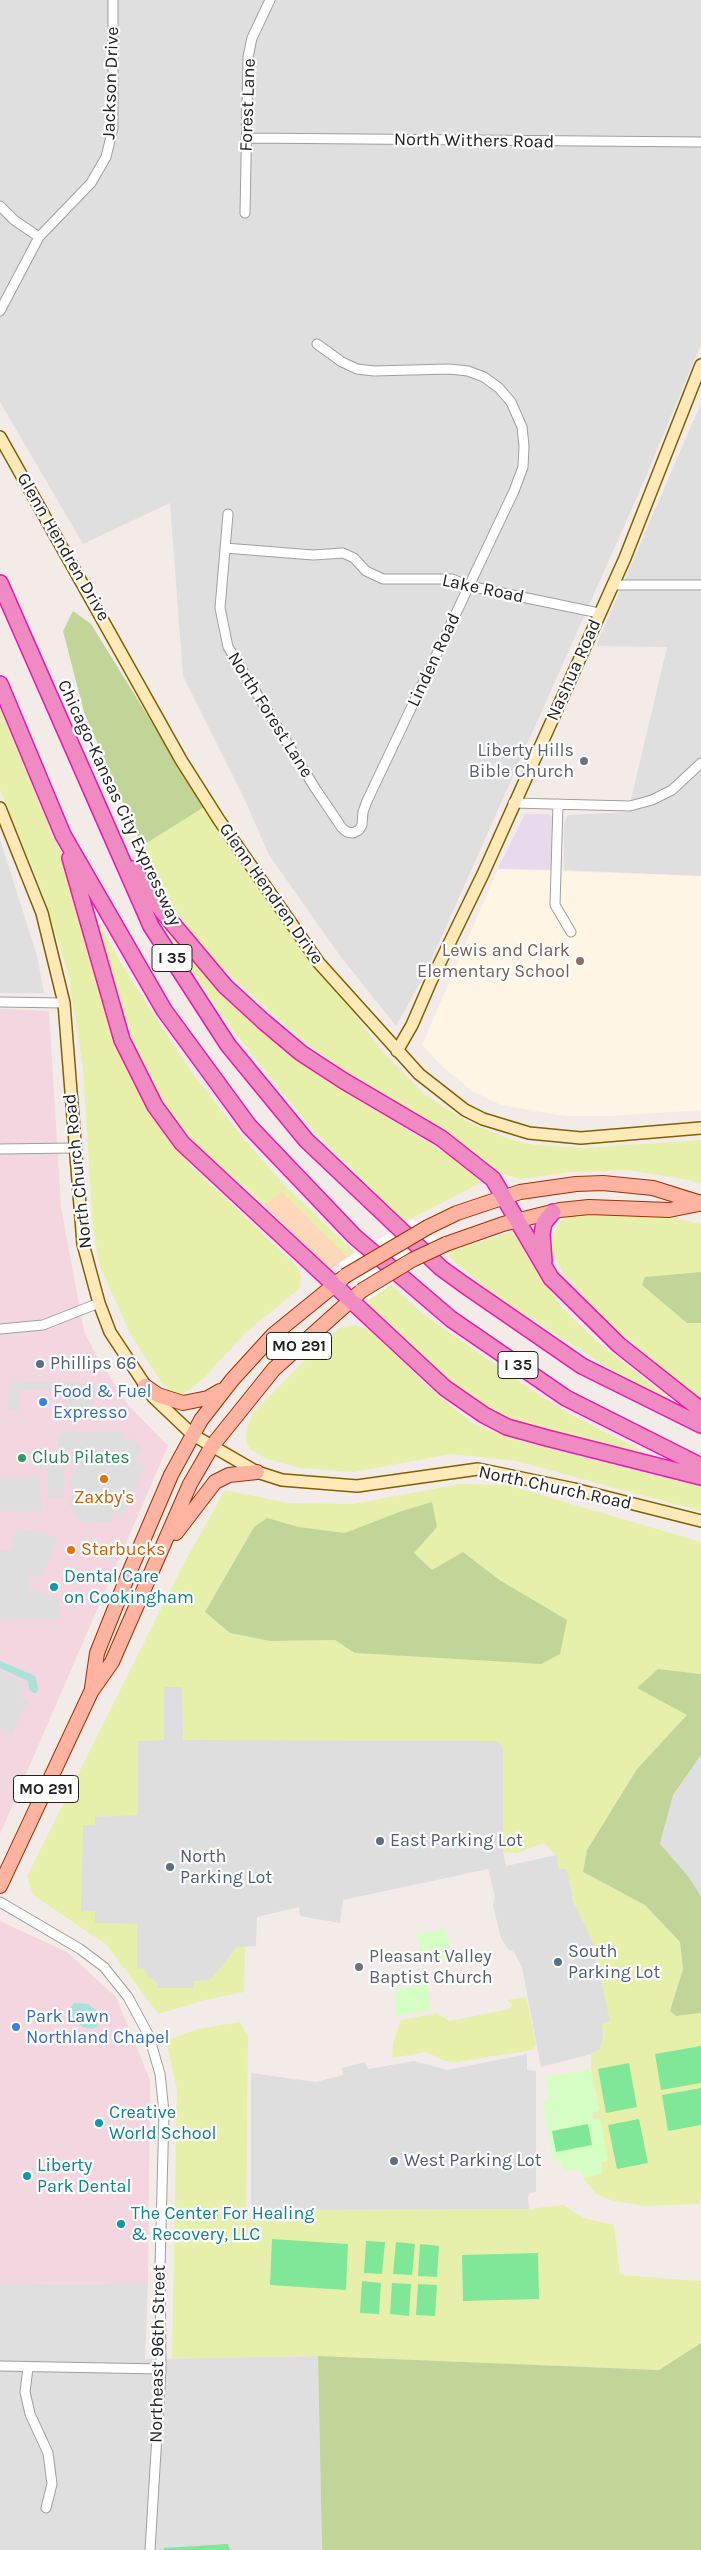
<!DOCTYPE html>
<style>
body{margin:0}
canvas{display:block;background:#f3ebe8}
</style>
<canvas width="701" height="2550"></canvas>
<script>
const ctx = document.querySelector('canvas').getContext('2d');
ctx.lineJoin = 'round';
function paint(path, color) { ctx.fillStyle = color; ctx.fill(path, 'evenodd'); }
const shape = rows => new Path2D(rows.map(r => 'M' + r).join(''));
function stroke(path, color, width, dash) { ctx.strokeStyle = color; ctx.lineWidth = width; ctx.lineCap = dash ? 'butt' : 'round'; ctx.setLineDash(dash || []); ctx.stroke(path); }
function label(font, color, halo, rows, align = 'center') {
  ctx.font = font + ' Karla,sans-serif'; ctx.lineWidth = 4.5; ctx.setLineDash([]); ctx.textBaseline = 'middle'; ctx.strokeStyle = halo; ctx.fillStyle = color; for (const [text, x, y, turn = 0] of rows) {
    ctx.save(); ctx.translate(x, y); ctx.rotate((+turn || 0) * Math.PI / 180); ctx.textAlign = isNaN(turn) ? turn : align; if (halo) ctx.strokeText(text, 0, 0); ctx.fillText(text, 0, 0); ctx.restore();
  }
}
paint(shape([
 [0,0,701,0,701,344,645,479,425,974,396,1026,338,953,269,855,244,798,183,676,170,503,83,544,0,402],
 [701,403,701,876,564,870,564,823,568,815,628,812,667,647,596,646],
 [0,839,37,956,44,993,0,993],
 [701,1755,701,1896,688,1876,660,1845,673,1795],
 [148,2283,145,2359,318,2356,322,2550,0,2550,0,2284]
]), '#e0dfdf');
paint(shape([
 [0,1009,49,1011,61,1207,84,1331,96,1355,128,1405,168,1446,0,1834],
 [0,1921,67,1952,116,1997,150,2080,148,2283,0,2284]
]), '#f4d6e0');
paint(shape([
 [525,814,548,814,554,818,553,870,498,869]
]), '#e9d9ec');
paint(shape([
 [498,869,701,876,701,1110,611,1116,565,1116,501,1105,471,1090,442,1066,422,1045]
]), '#fff5e4');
paint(shape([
 [0,705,63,859,154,1114,192,1167,294,1263,301,1275,300,1288,245,1333,204,1378,181,1396,168,1390,158,1377,131,1335,100,1267,93,1229,83,1069,68,972,41,888,0,790],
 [204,807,381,1050,425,1095,468,1122,512,1140,535,1145,585,1148,701,1140,701,1184,689,1180,627,1170,571,1172,520,1179,499,1173,445,1131,353,1076,300,1039,208,955,169,901,146,865,142,846],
 [160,918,263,1030,321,1077,467,1166,481,1183,404,1222,312,1129,230,1027,166,932],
 [100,924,117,957,190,1070,242,1137,287,1188,354,1252,348,1257,282,1192,264,1205,203,1151,181,1128,143,1073,97,925],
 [599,1213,675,1218,701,1224,701,1272,646,1277,687,1323,701,1323,701,1400,613,1327,563,1274,551,1249,553,1235,560,1222,569,1216],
 [514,1231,528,1258,562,1308,600,1344,676,1404,629,1381,494,1295,452,1260,448,1252],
 [390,1284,422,1313,527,1387,568,1413,644,1452,574,1439,523,1426,496,1415,453,1385,412,1350,369,1306,368,1300],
 [356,1325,370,1330,434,1392,474,1424,520,1441,701,1487,701,1511,516,1461,451,1454,354,1472,300,1468,264,1458,250,1449,246,1441,246,1430,253,1413,323,1342,340,1328],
 [460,1484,507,1485,701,1542,701,1674,658,1669,687,1715,637,1769,587,1850,583,1872,645,1905,680,1942,683,1969,670,2011,676,2016,701,2013,701,2196,699,2204,645,2206,610,2200,596,2194,583,2178,602,2174,600,2118,593,2119,592,2113,599,2110,591,2068,591,2054,600,2048,603,2038,592,1940,573,1901,567,1869,558,1869,556,1855,544,1843,517,1853,503,1852,503,1749,183,1740,182,1687,164,1740,138,1742,138,1816,95,1817,95,1825,84,1825,82,1912,95,1911,95,1923,137,1924,137,1968,144,1968,148,1977,156,1981,157,1988,214,1976,237,1947,245,1947,244,1992,205,2000,158,2014,107,1945,33,1895,27,1876,181,1569,225,1490,288,1503,353,1504],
 [399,1512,437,1527,414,1553,432,1570,463,1552,501,1581,541,1664,355,1653,335,1640,270,1641,230,1633,205,1612,254,1527,267,1518,299,1527,345,1533],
 [526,1997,536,2044,532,2050,457,2062,445,2061,426,2052,392,2058,393,2043,401,2020,437,2013,449,2021,510,2009,512,2005,507,2000],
 [240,2022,248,2036,246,2220,275,2220,275,2210,529,2209,563,2205,584,2218,614,2225,620,2275,701,2281,701,2343,659,2370,318,2356,172,2358,177,2090,166,2041,197,2029]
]), '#e6f0aa');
paint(shape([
 [73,611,91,624,204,807,142,846,84,712,63,631],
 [701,1272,701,1323,687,1323,642,1285,645,1277],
 [432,1502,437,1527,414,1553,432,1570,463,1552,501,1581,567,1620,560,1654,541,1664,355,1653,335,1640,270,1641,230,1633,205,1612,254,1527,267,1518,299,1527,345,1533,399,1512],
 [658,1669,701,1674,701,1755,673,1795,660,1844,688,1876,701,1896,701,2013,676,2016,670,2011,683,1969,680,1942,645,1905,583,1872,587,1850,637,1769,687,1715,637,1688],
 [701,2343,701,2550,322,2550,318,2356,659,2370]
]), '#c1d599');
paint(shape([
 [282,1192,348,1257,331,1269,328,1268,264,1205]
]), '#ffd7b9');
paint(shape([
 [446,1928,451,1958,424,1964,417,1934],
 [426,1976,431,2010,395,2016,396,1990,418,1986,416,1978],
 [591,2069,599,2110,592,2112,592,2117,594,2119,600,2118,608,2160,600,2162,602,2174,583,2178,581,2170,563,2171,561,2161,554,2162,542,2101,550,2099,545,2077]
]), '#d4fec3');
paint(shape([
 [701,2046,701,2083,661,2090,655,2054],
 [629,2063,637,2107,606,2113,598,2069],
 [701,2088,701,2125,668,2131,662,2095],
 [639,2119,648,2163,617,2169,608,2125],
 [588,2124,592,2145,556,2152,552,2131],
 [272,2239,348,2244,346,2290,270,2285],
 [366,2241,385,2242,382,2274,364,2273],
 [396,2242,415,2244,412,2275,393,2274],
 [420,2244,439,2246,437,2277,418,2276],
 [538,2253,539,2299,463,2301,462,2255],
 [362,2281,381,2283,379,2314,360,2313],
 [392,2283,411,2284,409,2316,390,2314],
 [418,2284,437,2285,435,2316,416,2315],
 [228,2544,230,2550,164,2550,164,2548]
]), '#80e799');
paint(shape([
 [9,1381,95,1383,94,1413,65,1412,65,1391,20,1390,20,1410,8,1410],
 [64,1432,123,1432,125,1442,130,1437,143,1449,137,1457,136,1464,145,1466,124,1515,113,1513,112,1522,83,1523,68,1503,75,1487,67,1486,80,1460,89,1458,89,1453,83,1450,83,1458,73,1458,71,1450,58,1451,58,1436],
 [40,1453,54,1453,55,1458,64,1458,64,1498,48,1498,48,1470,40,1470],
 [0,1477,40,1477,41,1511,0,1511],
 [17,1529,34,1530,58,1538,42,1576,30,1576,30,1588,60,1599,58,1619,0,1620,0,1551,12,1550],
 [0,1671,27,1684,21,1698,28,1702,12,1734,0,1728],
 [164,1687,182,1687,183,1740,481,1741,496,1741,500,1744,503,1749,503,1852,506,1866,557,1855,559,1869,567,1869,573,1901,592,1940,610,2021,602,2023,603,2038,600,2049,591,2054,541,2067,522,1967,514,1952,508,1949,501,1938,493,1906,495,1896,488,1869,343,1900,340,1923,300,1916,299,1907,257,1917,256,1946,237,1947,214,1976,208,1980,193,1981,193,1988,157,1988,156,1981,148,1977,144,1968,137,1969,137,1924,95,1923,95,1911,81,1912,83,1825,95,1825,95,1817,138,1815,138,1741,164,1740],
 [527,2054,527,2070,536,2071,536,2192,530,2193,528,2197,529,2209,264,2210,251,2207,251,2073,316,2082,343,2075,342,2068,365,2062,368,2069,414,2061,447,2070]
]), '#dedede');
paint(shape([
 [0,1661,35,1676,38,1688,37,1693,33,1693,29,1689,28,1681,0,1668],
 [74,2003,88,2004,97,2011,100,2019,97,2027,92,2029,83,2027,70,2016,69,2010]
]), '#a5e3db');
paint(shape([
 [413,1219,451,1251,410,1272,368,1300,339,1263]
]), '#fff');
const street = shape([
 [246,138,701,142],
 [0,206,14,220,39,237],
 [245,213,248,57,252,38,270,0],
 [0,311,39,237,91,183,106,157,113,128,113,0],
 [228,514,220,608,228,647,315,788,342,828,347,832,353,833,359,830,362,825,363,812,367,801,514,491,523,467,524,446,522,427,511,402,499,388,484,377,468,371,449,369,374,371,357,369,342,362,317,344],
 [225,548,313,555,343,553,354,558,366,571,383,579,452,579,469,586,599,613],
 [612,585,701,585],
 [513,803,630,806,652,800,672,790,701,763],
 [558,804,555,905,571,932],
 [0,1002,64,1003],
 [0,1149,74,1148],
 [0,1329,43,1325,99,1303],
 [0,1902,80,1949,104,1967,128,1997,149,2036,160,2074,164,2112,160,2267,161,2369,150,2550],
 [0,2366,161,2369],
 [28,2368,25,2392,30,2414,48,2453,52,2484,46,2508]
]);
const secondary = shape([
 [0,437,181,760,219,820,319,963,419,1074,465,1110,483,1119,529,1133,581,1138,701,1128],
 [0,808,42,913,64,1003,83,1244,99,1303,110,1332,153,1397,193,1435,257,1472,282,1480,357,1486,478,1469,574,1489,701,1521],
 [397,1051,412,1025,431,981,483,874,625,558,701,365]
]);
const primary = shape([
 [428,1227,457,1213,520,1192,576,1184,603,1183,653,1188,701,1203],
 [446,1244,503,1224,560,1210,589,1207,669,1210,699,1204],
 [145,1386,158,1395,183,1403,208,1398,220,1391],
 [176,1533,215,1482,229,1475,257,1472],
 [92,1688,97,1653,129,1573,171,1475,201,1420,232,1380,273,1335,343,1278],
 [0,1886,91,1692,112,1662,190,1484,212,1446,274,1369,359,1293]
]);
const highway = shape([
 [0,583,151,926,228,1045,306,1140,441,1268,463,1284,582,1366,701,1425],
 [0,684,63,835,164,1010,249,1126,354,1236,451,1319,566,1398,701,1466],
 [70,858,122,1040,155,1106,182,1143,445,1388,484,1415,507,1427,547,1438,701,1477],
 [133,869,162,911,225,986,263,1021,301,1053,344,1081,441,1138,493,1179,551,1278,619,1345,701,1410],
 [544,1261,542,1234,544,1223,553,1212]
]);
stroke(street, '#9f9f9f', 11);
stroke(secondary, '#816000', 14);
stroke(primary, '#9f3000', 16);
stroke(highway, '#eb1aaf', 18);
stroke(street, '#fff', 9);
stroke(secondary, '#ffe9b9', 11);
stroke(primary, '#ffb3a0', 14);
stroke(highway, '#ef8ac2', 15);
const primaryBridge = shape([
 [345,1276,428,1227],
 [361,1291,412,1260,446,1244]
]);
stroke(primaryBridge, '#9f3000', 16, []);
stroke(primaryBridge, '#ffb3a0', 14);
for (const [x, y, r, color] of [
 [584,761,5,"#6b7280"],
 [580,961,5,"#8d6e63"],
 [40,1364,5,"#5c6f8a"],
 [43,1402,5,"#3f7fe0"],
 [22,1458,5,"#2e9e5b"],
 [104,1479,5,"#e8710a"],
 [71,1550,5,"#e8710a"],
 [54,1587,5,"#0f9aa8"],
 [380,1841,5,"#5c6f8a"],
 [170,1867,5,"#5c6f8a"],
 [558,1962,5,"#5c6f8a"],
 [359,1967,5,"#6b7280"],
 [16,2027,5,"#3f7fe0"],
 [99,2123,5,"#0f9aa8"],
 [394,2161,5,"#5c6f8a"],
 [27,2176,5,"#0f9aa8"],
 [121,2224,5,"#0f9aa8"]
]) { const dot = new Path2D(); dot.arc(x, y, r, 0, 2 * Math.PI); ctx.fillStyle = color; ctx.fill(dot); stroke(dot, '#fff', 2); }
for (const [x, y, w] of [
 [172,958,40],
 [299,1346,65],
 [518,1365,40],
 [46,1789,65]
]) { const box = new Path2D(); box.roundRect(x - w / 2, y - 13.5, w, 27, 4); ctx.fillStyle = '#fff'; ctx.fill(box); stroke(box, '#222', 1); }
label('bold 16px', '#222', null, [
 ["I 35",172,958],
 ["MO 291",299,1346],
 ["I 35",518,1365],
 ["MO 291",46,1789]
]);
label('18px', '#222', '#fff', [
 ["Jackson Drive",111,83,-88],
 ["Forest Lane",248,105,-88],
 ["North Withers Road",474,141,1],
 ["Glenn Hendren Drive",63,547,60],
 ["Lake Road",483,589,12],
 ["Linden Road",434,660,-65],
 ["Nashua Road",574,670,-66],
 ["North Forest Lane",270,715,58],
 ["Chicago-Kansas City Expressway",119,803,65],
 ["Glenn Hendren Drive",271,894,55],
 ["North Church Road",78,1171,-96],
 ["North Church Road",555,1488,12],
 ["Northeast 96th Street",158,2354,-89]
]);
label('18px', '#5b616d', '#fff', [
 ["Liberty Hills",574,751],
 ["Bible Church",574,772],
 ["Pleasant Valley",369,1957,"left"],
 ["Baptist Church",369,1978,"left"]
], 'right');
label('18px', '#785e54', '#fff', [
 ["Lewis and Clark",570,951],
 ["Elementary School",570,972]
], 'right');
label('18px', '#4e5e75', '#fff', [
 ["Phillips 66",50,1364],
 ["East Parking Lot",390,1841],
 ["North",180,1857],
 ["Parking Lot",180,1878],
 ["South",568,1952],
 ["Parking Lot",568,1973],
 ["West Parking Lot",404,2161]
], 'left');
label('18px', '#366cbe', '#fff', [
 ["Food & Fuel",53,1392],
 ["Expresso",53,1413],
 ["Park Lawn",26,2017],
 ["Northland Chapel",26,2038]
], 'left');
label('18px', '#27864d', '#fff', [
 ["Club Pilates",32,1458]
], 'left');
label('18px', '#c56008', '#fff', [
 ["Zaxby's",104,1498],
 ["Starbucks",81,1550,"left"]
]);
label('18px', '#0d838f', '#fff', [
 ["Dental Care",64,1577],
 ["on Cookingham",64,1598],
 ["Creative",109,2113],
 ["World School",109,2134],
 ["Liberty",37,2166],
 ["Park Dental",37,2187],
 ["The Center For Healing",131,2214],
 ["& Recovery, LLC",131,2235]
], 'left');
</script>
